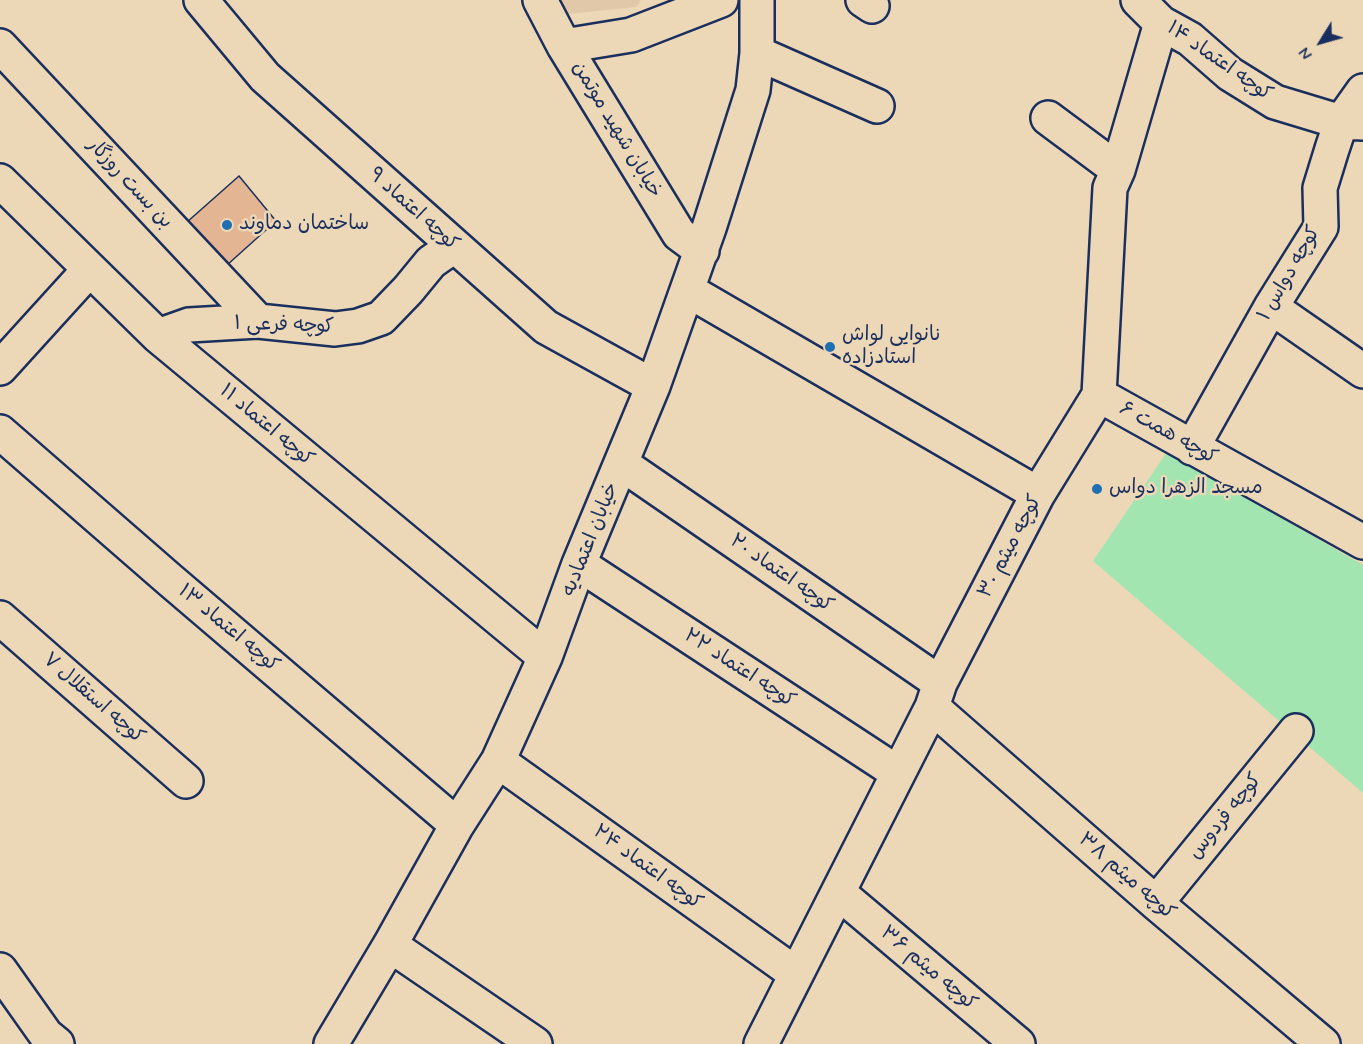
<!DOCTYPE html>
<meta charset="utf-8">
<style>
body{margin:0}
#map{position:relative;width:1363px;height:1044px;overflow:hidden;background:#ecd8b7;font-family:Mynerve,sans-serif}
canvas{display:block}
.north{position:absolute;left:1291px;top:12px;width:60px;height:60px;-webkit-text-stroke:4px #ecd8b7;paint-order:stroke;rotate:233deg;font-size:16px;font-weight:700;line-height:24px;text-align:center;color:#1b2f5e}
.north::after{content:'';display:block;margin:auto;width:21px;height:27px;background:#1b2f5e;clip-path:polygon(50% 0,100% 100%,50% 72%,0 100%)}
</style>
<div id="map">
<canvas width="1363" height="1044"></canvas>
<div class="north">N</div>
</div>
<script>
const ctx = document.querySelector('canvas').getContext('2d');
ctx.lineJoin = 'round';
function paint(path, color) { ctx.fillStyle = color; ctx.fill(path, 'evenodd'); }
const shape = rows => new Path2D(rows.map(r => 'M' + r).join(''));
function stroke(path, color, width, dash) { ctx.strokeStyle = color; ctx.lineWidth = width; ctx.lineCap = dash ? 'butt' : 'round'; ctx.setLineDash(dash || []); ctx.stroke(path); }
function label(font, color, halo, rows, align = 'center') {
  ctx.font = font + ' Mynerve,"Playpen Sans Arabic",sans-serif'; ctx.lineWidth = 5; ctx.setLineDash([]); ctx.textBaseline = 'middle'; ctx.strokeStyle = halo; ctx.fillStyle = color; for (const [text, x, y, turn = 0] of rows) {
    ctx.save(); ctx.translate(x, y); ctx.rotate((+turn || 0) * Math.PI / 180); ctx.textAlign = isNaN(turn) ? turn : align; if (halo) ctx.strokeText(text, 0, 0); ctx.fillText(text, 0, 0); ctx.restore();
  }
}
paint(shape([
 [560,0,641,0,636,7,568,14]
]), '#e1c8a9');
paint(shape([
 [1167,452,1363,565,1363,793,1093,561]
]), '#a2e5b0');
const building = shape([
 [239,176,276,221,217,274,178,230,239,176]
]);
paint(building, '#e3b593');
stroke(building, '#1b2f5e', 1.5);
const minor = shape([
 [201,0,265,77,546,327,653,386],
 [540,0,564,46,679,234,702,251],
 [863,0,872,6],
 [1138,0,1161,23,1190,39,1230,74,1275,102,1341,122,1363,123],
 [0,46,258,321],
 [564,46,631,35,721,0],
 [757,53,877,106],
 [1048,118,1118,170],
 [0,181,158,336,545,657],
 [689,291,1038,494],
 [1271,307,1363,371],
 [158,336,189,325,258,321,335,329,358,326,381,318,408,290,431,262,454,246],
 [0,368,89,270],
 [1099,395,1363,542],
 [0,432,170,580,457,825],
 [1192,448,1271,307,1321,227,1320,188,1332,149,1341,122,1363,91],
 [622,464,940,683],
 [579,564,898,773],
 [0,618,186,781],
 [932,707,1156,903,1323,1044],
 [498,761,796,974],
 [839,893,1018,1044],
 [1156,903,1296,731],
 [390,945,535,1044],
 [0,970,46,1035,57,1044],
 [331,1044,390,945,457,825,498,761,545,657,579,564,653,386,709,228,753,90,757,53,757,0],
 [761,1044,932,707,940,683,1038,494,1099,395,1110,188,1118,170,1161,23]
]);
stroke(minor, '#1b2f5e', 38);
stroke(minor, '#ecd8b7', 33);
for (const [x, y, r, color] of [
 [227,225,6,"#1f6fb2"],
 [830,347,6,"#1f6fb2"],
 [1097,489,6,"#1f6fb2"]
]) { const dot = new Path2D(); dot.arc(x, y, r, 0, 2 * Math.PI); ctx.fillStyle = color; ctx.fill(dot); stroke(dot, '#ecd8b7', 2); }
label('20px', '#1b2f5e', '#ecd8b7', [
 ["کوچه اعتماد ۱۴",1219,62,35],
 ["خیابان شهید موتمن",616,130,59],
 ["بن بست روزگار",129,184,47],
 ["کوچه اعتماد ۹",413,210,42],
 ["کوچه دواس ۱",1290,274,-60],
 ["کوچه فرعی ۱",284,326,2],
 ["کوچه اعتماد ۱۱",266,426,40],
 ["کوچه همت ۶",1168,434,29],
 ["خیابان اعتمادیه",591,540,-68],
 ["کوچه میثم ۳۰",1011,547,-62],
 ["کوچه اعتماد ۲۰",781,574,35],
 ["کوچه اعتماد ۱۳",228,629,40],
 ["کوچه اعتماد ۲۲",739,669,33],
 ["کوچه استقلال ۷",93,699,41],
 ["کوچه فردوس",1226,817,-51],
 ["کوچه اعتماد ۲۴",647,868,36],
 ["کوچه میثم ۳۸",1126,877,41],
 ["کوچه میثم ۳۶",928,969,40]
]);
label('20px', '#1b2f5e', '#ecd8b7', [
 ["ساختمان دماوند",239,225],
 ["نانوایی لواش",842,336],
 ["استادزاده",842,359],
 ["مسجد الزهرا دواس",1109,489]
], 'left');
</script>
